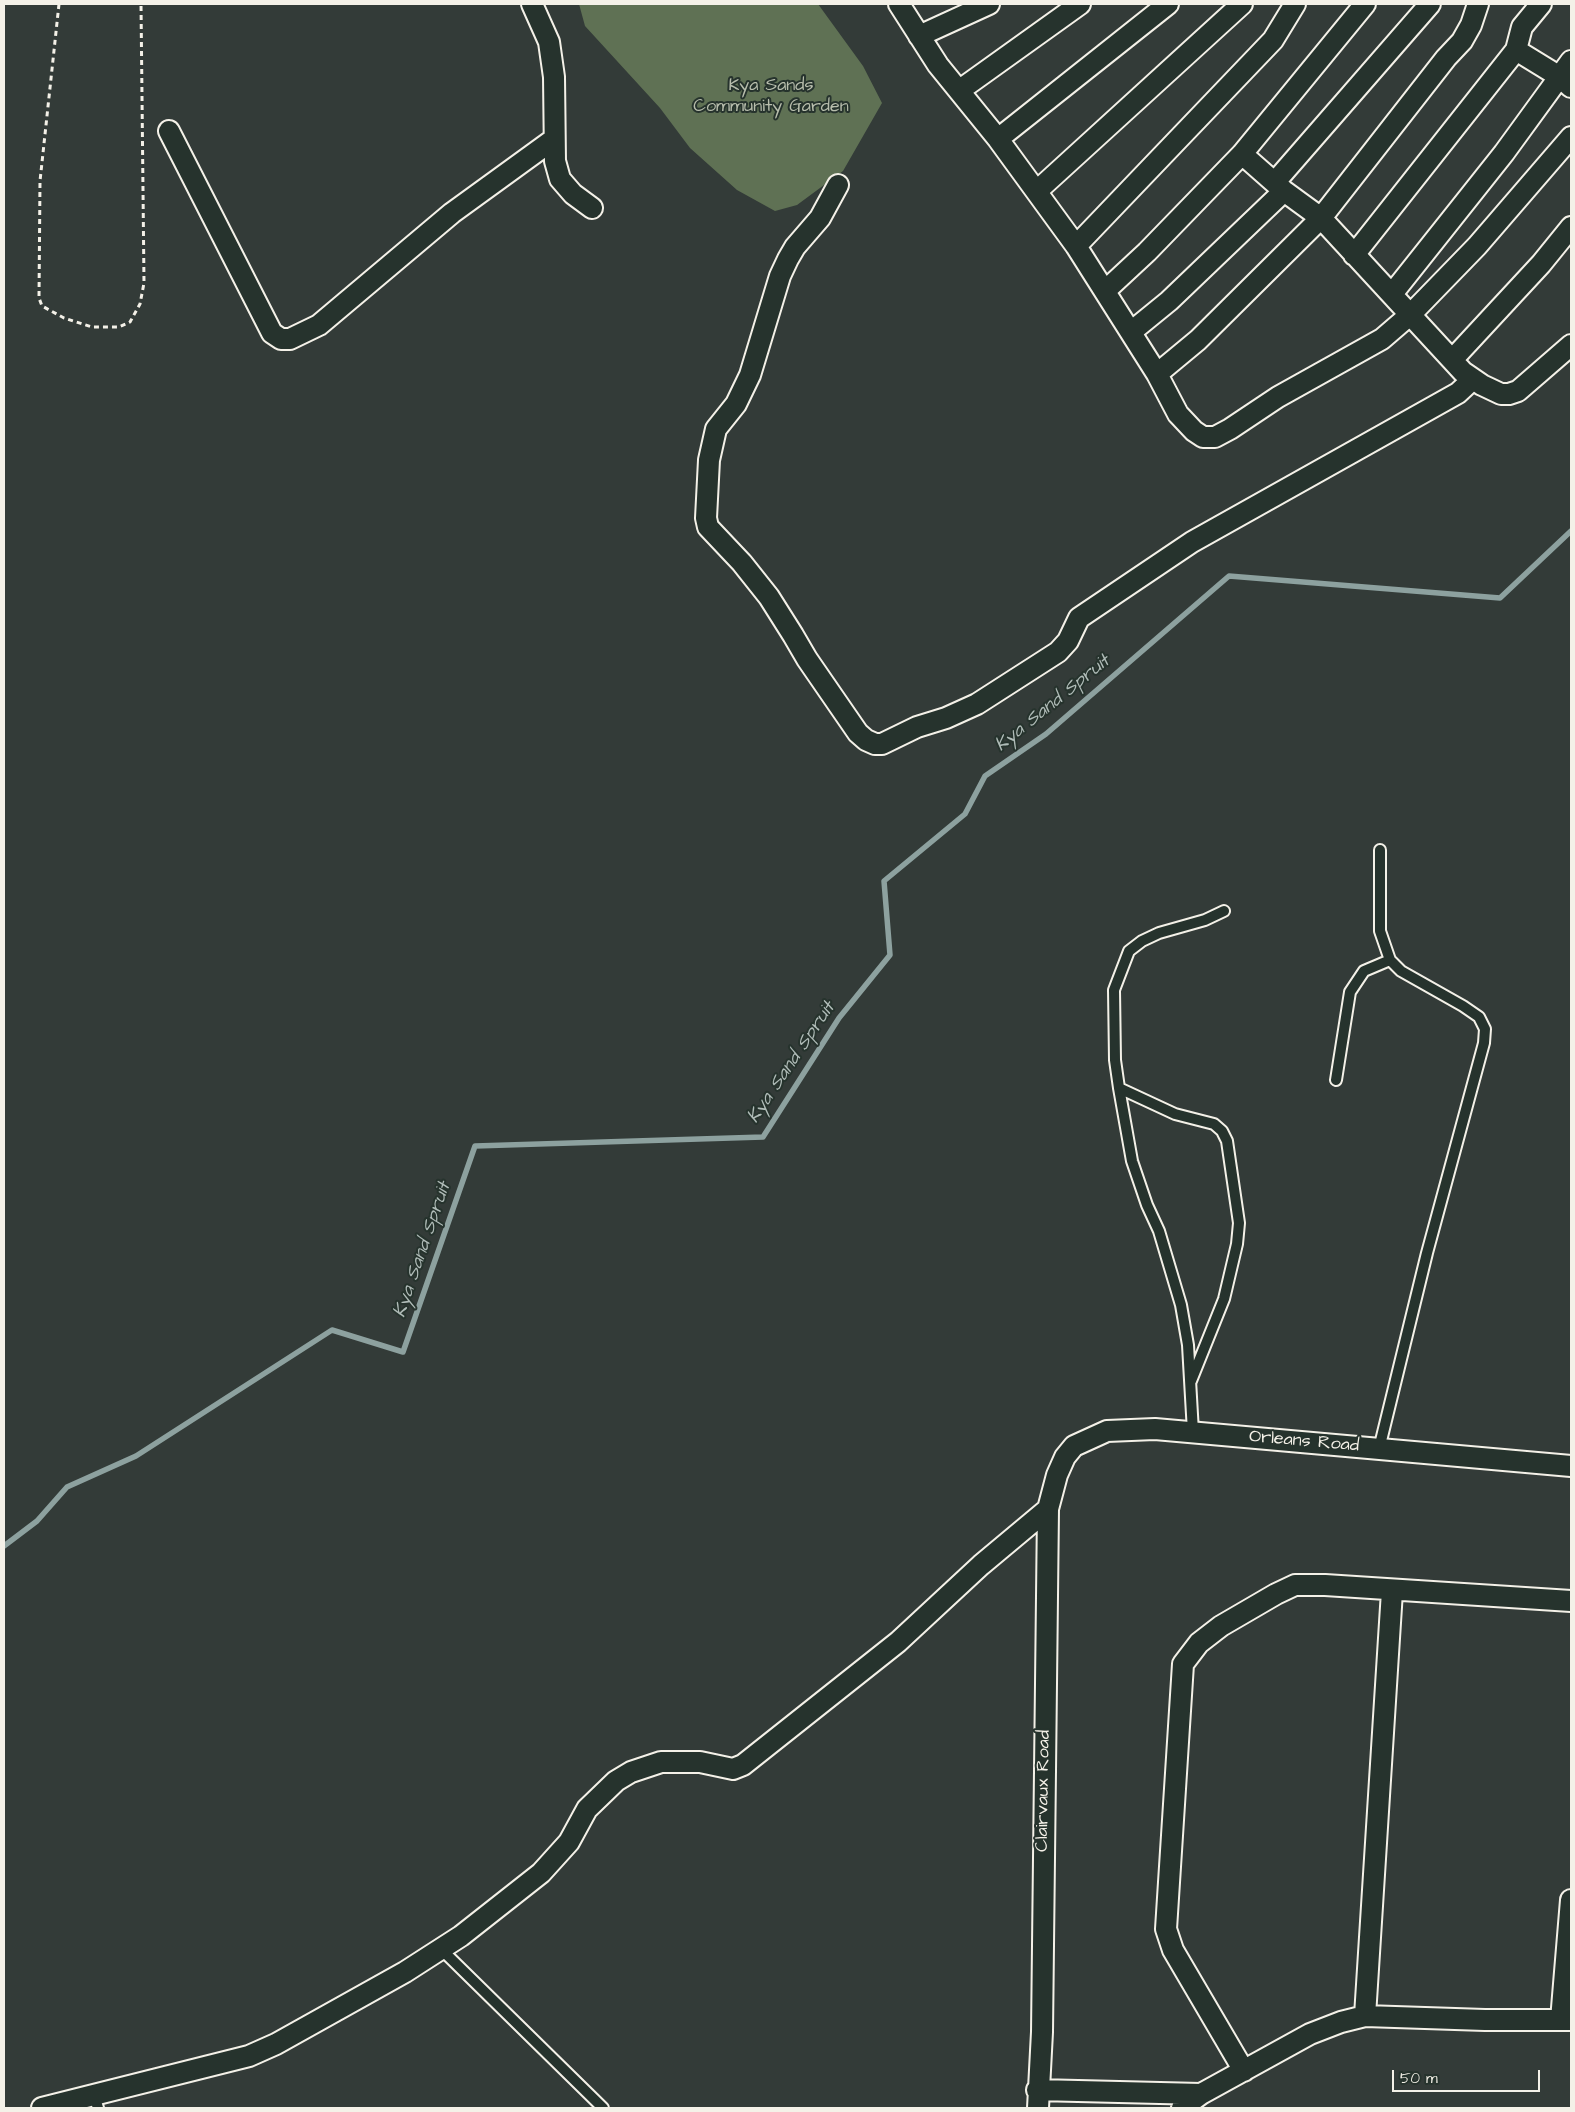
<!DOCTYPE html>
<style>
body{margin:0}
#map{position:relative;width:1575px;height:2112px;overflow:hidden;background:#333b38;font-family:"Architects Daughter",sans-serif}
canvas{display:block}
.frame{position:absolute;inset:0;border:5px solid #f4f1e8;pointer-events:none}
.scale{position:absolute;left:1392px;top:2070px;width:148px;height:22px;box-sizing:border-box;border:2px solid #f4f1e8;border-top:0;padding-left:6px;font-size:15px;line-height:18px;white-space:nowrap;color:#f4f1e8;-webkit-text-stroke:4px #26332d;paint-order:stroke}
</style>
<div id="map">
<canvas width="1575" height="2112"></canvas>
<div class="frame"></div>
<div class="scale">50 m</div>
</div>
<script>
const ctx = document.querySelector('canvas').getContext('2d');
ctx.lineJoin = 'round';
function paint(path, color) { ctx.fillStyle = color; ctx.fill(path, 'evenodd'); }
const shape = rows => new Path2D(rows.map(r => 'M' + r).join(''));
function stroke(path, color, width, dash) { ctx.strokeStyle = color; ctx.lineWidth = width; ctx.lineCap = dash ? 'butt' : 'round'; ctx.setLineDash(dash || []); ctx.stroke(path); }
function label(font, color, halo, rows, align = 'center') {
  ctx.font = font + ' "Architects Daughter",sans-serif'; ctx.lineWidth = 4; ctx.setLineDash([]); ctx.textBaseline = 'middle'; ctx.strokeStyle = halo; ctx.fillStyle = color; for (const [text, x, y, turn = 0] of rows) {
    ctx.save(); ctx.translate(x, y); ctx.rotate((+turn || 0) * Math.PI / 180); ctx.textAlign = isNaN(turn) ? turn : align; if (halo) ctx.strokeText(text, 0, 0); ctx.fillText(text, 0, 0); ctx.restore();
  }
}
paint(shape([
 [579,4,818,4,863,66,882,103,843,171,797,205,775,211,737,190,690,148,660,108,585,26]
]), '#5f7154');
stroke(shape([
 [4,1546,37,1521,67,1487,136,1456,332,1330,403,1352,475,1146,763,1137,839,1018,890,955,884,881,965,814,985,776,1046,734,1229,576,1500,598,1571,531]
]), '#8da19f', 5.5);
const lane = shape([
 [1336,1080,1350,992,1364,971,1390,960],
 [1119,1088,1175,1114,1214,1124,1222,1131,1227,1141,1239,1223,1237,1244,1224,1299,1191,1381],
 [1193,1432,1188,1345,1181,1305,1159,1231,1147,1205,1132,1161,1119,1088,1115,1060,1114,990,1129,951,1142,941,1159,933,1205,920,1224,911],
 [1379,1449,1427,1253,1484,1043,1485,1029,1479,1017,1463,1006,1401,971,1390,960,1380,931,1380,850],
 [441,1949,603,2108],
 [94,2095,98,2108]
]);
const street = shape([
 [532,4,549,42,554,77,555,161,560,179,573,194,592,208],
 [899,4,938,65,998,139,1076,246,1157,374,1178,414,1194,431,1203,437,1215,437,1230,429,1278,397,1382,339,1411,314,1477,246,1571,137],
 [919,36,989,4],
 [1516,50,1560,77,1571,87],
 [960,90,1080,4],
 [169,131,272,333,281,339,290,339,319,325,452,213,554,139],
 [998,139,1168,4],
 [1242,154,1284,191,1321,218,1463,372,1482,385,1501,394,1509,394,1518,391,1571,345],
 [1275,182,1430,4],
 [838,185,820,218,795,247,788,259,780,276,750,375,736,404,716,429,709,460,706,518,708,527,742,563,769,597,793,635,807,659,858,733,866,740,875,744,882,744,917,727,946,718,977,704,1058,652,1068,641,1079,618,1192,542,1458,393,1473,379],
 [1037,191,1242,4],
 [1076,246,1273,40,1295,4],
 [1354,255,1516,50,1522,27,1541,4],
 [1105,291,1147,252,1242,154,1365,4],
 [1392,294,1504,153,1571,61],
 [1131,332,1169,301,1284,191],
 [1452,360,1541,264,1571,227],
 [1157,374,1198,340,1321,218,1446,58,1462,41,1471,25,1478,4],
 [1365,2016,1392,1591],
 [1561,2020,1571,1900],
 [1244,2071,1173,1950,1166,1929,1183,1664,1199,1643,1221,1626,1276,1594,1295,1585,1325,1585,1571,1601],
 [1037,2090,1201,2094],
 [42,2108,249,2056,276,2044,405,1972,461,1936,541,1873,569,1842,587,1809,616,1781,631,1772,661,1762,700,1762,733,1769,743,1765,898,1642,981,1565,1048,1509],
 [1038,2108,1042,2032,1048,1509,1057,1475,1065,1457,1074,1446,1107,1431,1155,1429,1571,1466],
 [1182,2108,1201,2094,1310,2034,1341,2022,1365,2016,1485,2020,1571,2020]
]);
stroke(lane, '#f4f1e8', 14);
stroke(street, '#f4f1e8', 24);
stroke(shape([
 [59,4,40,181,39,298,42,306,64,318,92,327,119,327,130,322,140,304,144,283,141,4]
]), '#f4f1e8', 3, [5, 4]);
stroke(lane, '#26332d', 10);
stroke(street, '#26332d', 20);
label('18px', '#b8bead', '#26332d', [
 ["Kya Sands",771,86],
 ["Community Garden",771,107]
]);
label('18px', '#f4f1e8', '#26332d', [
 ["Orleans Road",1304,1442,5],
 ["Clairvaux Road",1044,1791,-89]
]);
label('italic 19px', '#b0bcb8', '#26332d', [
 ["Kya Sand Spruit",1053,704,-39],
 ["Kya Sand Spruit",792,1063,-56],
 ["Kya Sand Spruit",423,1250,-71]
]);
</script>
